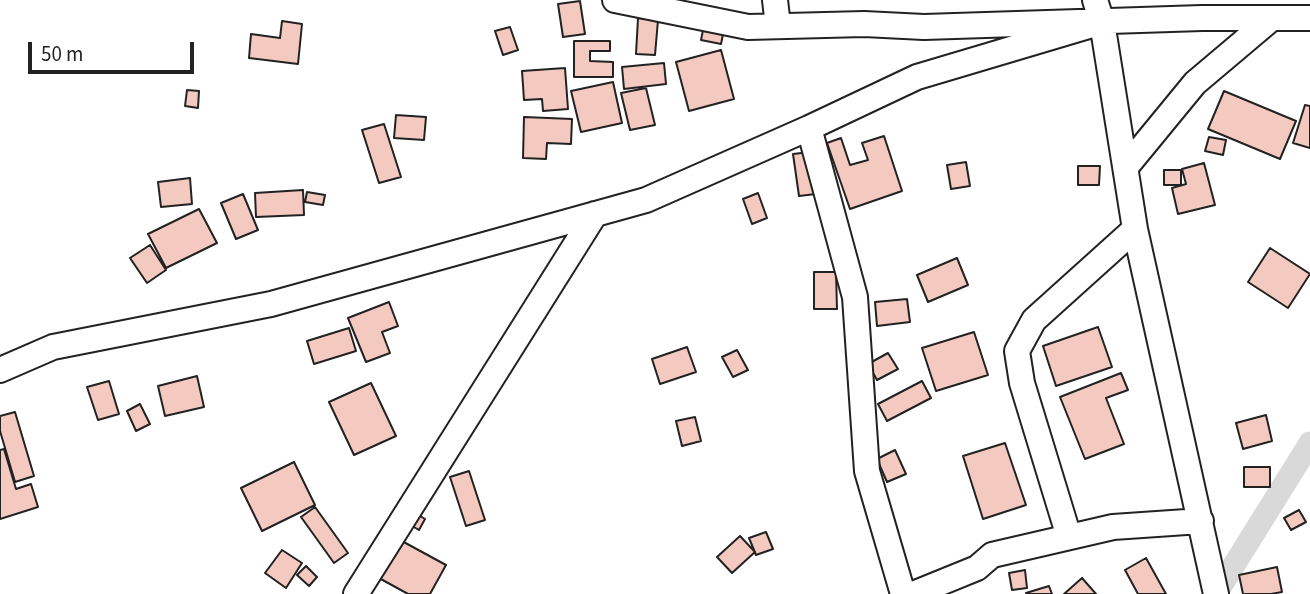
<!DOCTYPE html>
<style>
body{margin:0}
#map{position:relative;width:1310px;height:594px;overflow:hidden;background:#fff;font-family:"Source Sans 3",sans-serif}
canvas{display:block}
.scale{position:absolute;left:28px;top:42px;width:166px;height:32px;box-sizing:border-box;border:4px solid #222;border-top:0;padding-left:9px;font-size:21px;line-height:24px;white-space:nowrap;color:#222;-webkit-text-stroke:5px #fff;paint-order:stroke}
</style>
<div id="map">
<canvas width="1310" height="594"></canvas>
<div class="scale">50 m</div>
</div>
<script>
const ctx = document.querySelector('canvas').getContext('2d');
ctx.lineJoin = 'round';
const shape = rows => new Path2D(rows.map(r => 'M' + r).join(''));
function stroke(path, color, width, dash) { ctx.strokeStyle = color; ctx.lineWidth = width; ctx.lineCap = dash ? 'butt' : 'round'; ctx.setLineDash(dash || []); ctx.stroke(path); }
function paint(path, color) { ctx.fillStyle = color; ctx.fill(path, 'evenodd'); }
stroke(shape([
 [1216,594,1310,443]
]), '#d9d9d9', 23);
const building = shape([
 [580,1,585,34,563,37,558,4,580,1],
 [706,15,726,20,721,44,701,40,706,15],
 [638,18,658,20,655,55,636,54,638,18],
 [282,21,302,24,298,64,249,58,251,34,280,38,282,21],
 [510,27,518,50,503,55,495,31,510,27],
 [574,41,610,41,610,51,590,51,590,61,613,62,613,77,574,77,574,41],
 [721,50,734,99,689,111,676,62,721,50],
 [664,63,666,84,624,89,622,67,664,63],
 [565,68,568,109,543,111,542,99,524,100,522,71,565,68],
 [613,82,622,123,581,132,571,91,613,82],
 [646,88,655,125,630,130,621,93,646,88],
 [187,90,199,91,198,108,185,106,187,90],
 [1224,91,1296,121,1280,159,1208,129,1224,91],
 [1305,105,1310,106,1310,148,1293,143,1305,105],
 [396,115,426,117,424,140,394,138,396,115],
 [524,117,572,119,571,144,547,143,546,159,523,158,524,117],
 [384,124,401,177,379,183,362,130,384,124],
 [884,136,902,191,850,209,827,143,841,138,850,165,868,160,862,143,884,136],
 [1209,137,1226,140,1223,155,1205,151,1209,137],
 [810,152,816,194,799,196,793,154,810,152],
 [966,162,970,186,951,189,947,165,966,162],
 [1204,163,1215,205,1178,214,1172,188,1186,184,1182,169,1204,163],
 [1078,166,1100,166,1099,185,1078,185,1078,166],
 [1164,170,1181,170,1181,185,1164,185,1164,170],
 [190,178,192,204,161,207,158,182,190,178],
 [303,190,304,215,256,217,255,193,303,190],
 [307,192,325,195,323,205,305,202,307,192],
 [758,193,767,218,752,224,743,199,758,193],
 [243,194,258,230,236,239,221,203,243,194],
 [199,209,217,243,166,268,148,234,199,209],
 [150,245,166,270,147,283,130,258,150,245],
 [1270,248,1310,274,1288,308,1248,282,1270,248],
 [957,258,968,285,928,302,917,275,957,258],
 [814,272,836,272,837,309,814,309,814,272],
 [907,299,910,322,877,326,875,302,907,299],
 [389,302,398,326,382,332,390,353,366,362,348,318,389,302],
 [1098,327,1112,367,1056,386,1043,346,1098,327],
 [349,328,356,351,314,364,307,341,349,328],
 [974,332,988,375,936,391,922,348,974,332],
 [687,347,696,372,660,384,652,359,687,347],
 [737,350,748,370,733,377,722,357,737,350],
 [888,353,898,369,877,380,868,364,888,353],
 [1121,373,1128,390,1106,398,1124,444,1085,459,1060,397,1121,373],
 [197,376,204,407,165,416,158,386,197,376],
 [109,381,119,414,98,420,87,387,109,381],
 [922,381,931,398,887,421,878,404,922,381],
 [371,383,396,436,354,455,329,402,371,383],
 [140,404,150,424,136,431,127,411,140,404],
 [15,412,34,476,15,482,0,431,0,416,15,412],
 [1266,415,1272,441,1243,449,1236,423,1266,415],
 [695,417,701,441,682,446,676,421,695,417],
 [1005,443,1026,505,983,519,963,456,1005,443],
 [4,449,16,489,31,484,38,507,0,519,0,450,4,449],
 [895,450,906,474,887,482,877,459,895,450],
 [294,462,315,505,262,531,241,488,294,462],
 [1244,467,1270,467,1270,487,1244,487,1244,467],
 [469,471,485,520,466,526,450,477,469,471],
 [315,507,348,553,334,563,301,517,315,507],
 [1299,510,1306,522,1291,530,1284,518,1299,510],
 [414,512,425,519,419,530,407,523,414,512],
 [766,532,773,549,756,555,749,538,766,532],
 [740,536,755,552,732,573,717,557,740,536],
 [400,540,446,565,430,594,408,594,379,578,400,540],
 [282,550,302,563,286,588,265,573,282,550],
 [1146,558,1166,594,1138,594,1125,570,1146,558],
 [306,566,317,577,309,586,297,575,306,566],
 [1277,567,1282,592,1271,594,1243,594,1239,575,1277,567],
 [1025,570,1027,588,1012,590,1009,573,1025,570],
 [1082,578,1096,594,1064,594,1082,578],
 [1049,586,1052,594,1027,594,1026,593,1049,586]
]);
paint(building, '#f3c9c0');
stroke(building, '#222', 2);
const minor = shape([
 [615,0,748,27,864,24,924,27,1202,18,1310,18],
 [775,0,778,26],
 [1095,0,1102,22,1135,229,1216,594],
 [809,128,855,297,867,471,903,594],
 [1126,167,1195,83,1272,18],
 [0,370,53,347,271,304,646,200,809,128,917,77,1102,22],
 [1069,537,1022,383,1017,351,1034,320,1135,229],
 [356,594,595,214],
 [913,594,977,568,992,555,1113,527,1201,521]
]);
stroke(minor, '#222', 28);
stroke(minor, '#fff', 24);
</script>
